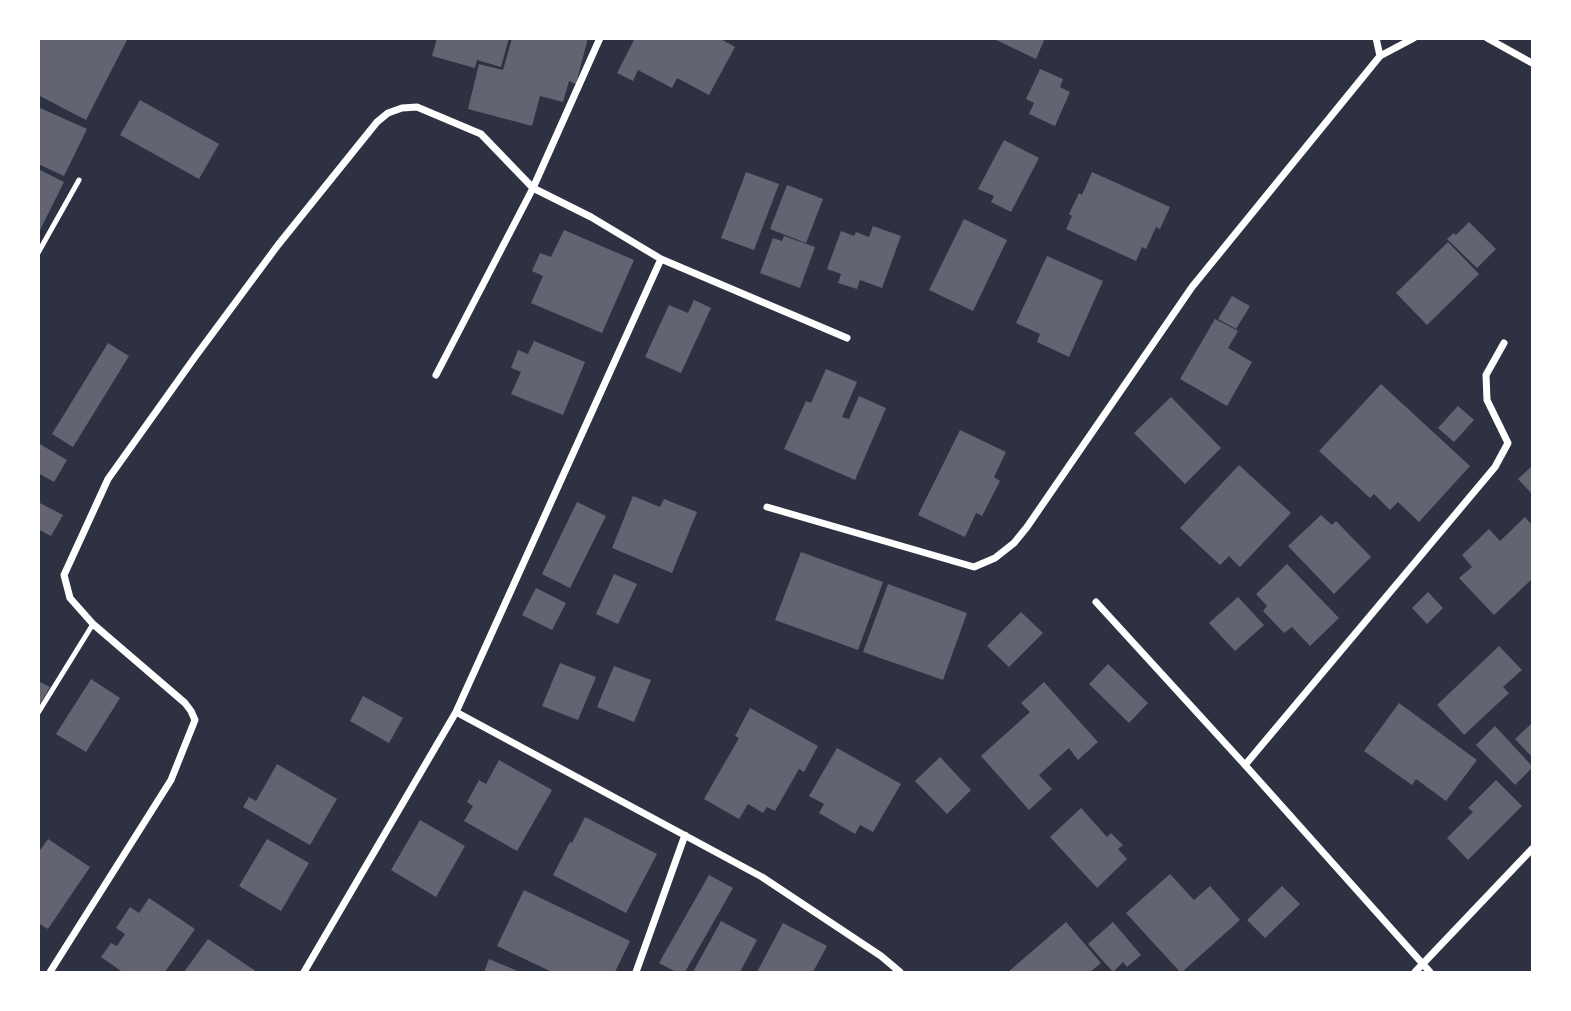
<!DOCTYPE html>
<style>
body{margin:0}
#map{position:relative;width:1571px;height:1011px;overflow:hidden;background:#2d3142;font-family:"Fira Sans Condensed",sans-serif}
canvas{display:block}
.frame{position:absolute;inset:0;border:40px solid #fff;pointer-events:none}
</style>
<div id="map">
<canvas width="1571" height="1011"></canvas>
<div class="frame"></div>
</div>
<script>
const ctx = document.querySelector('canvas').getContext('2d');
ctx.lineJoin = 'round';
function paint(path, color) { ctx.fillStyle = color; ctx.fill(path, 'evenodd'); }
const shape = rows => new Path2D(rows.map(r => 'M' + r).join(''));
function stroke(path, color, width, dash) { ctx.strokeStyle = color; ctx.lineWidth = width; ctx.lineCap = dash ? 'butt' : 'round'; ctx.setLineDash(dash || []); ctx.stroke(path); }
paint(shape([
 [38,38,128,38,86,120,38,95],
 [437,38,509,38,501,67,477,60,475,68,432,56],
 [512,38,588,38,576,84,569,81,563,102,540,96,532,126,468,109,479,64,503,70],
 [635,38,719,38,735,47,709,95,677,78,672,88,638,70,633,81,617,73],
 [992,38,1045,38,1036,59],
 [1040,69,1063,79,1060,87,1070,92,1055,126,1029,114,1034,103,1026,99],
 [140,100,219,144,199,179,120,135],
 [38,107,87,129,64,176,38,164],
 [1004,140,1039,158,1011,212,991,202,994,196,978,189],
 [38,169,64,182,38,234],
 [746,172,779,184,754,250,721,238],
 [1092,172,1170,207,1160,229,1156,227,1146,249,1142,247,1136,261,1066,229,1072,216,1069,214,1079,193,1082,195],
 [787,185,823,199,806,243,770,229],
 [964,219,1007,240,973,311,929,290],
 [1469,222,1496,249,1477,268,1447,239,1454,233,1456,235],
 [873,226,901,236,882,288,860,280,857,289,838,283,841,274,827,269,841,231,854,236,856,232,869,237],
 [564,230,634,260,602,333,531,303,543,276,532,271,540,253,551,257],
 [784,236,815,247,800,288,760,273,773,238,782,241],
 [1448,242,1479,274,1427,325,1396,293],
 [1047,256,1103,281,1069,357,1037,342,1040,334,1016,323],
 [1232,296,1250,306,1236,329,1218,319],
 [694,300,711,308,681,373,645,357,669,305,688,313],
 [1215,319,1238,331,1228,348,1252,362,1227,406,1180,379],
 [534,341,585,362,563,415,511,394,521,372,511,368,518,350,528,354],
 [108,343,129,356,73,447,52,434],
 [826,369,857,382,842,417,849,419,859,396,886,408,855,480,784,449,806,401,811,403],
 [1381,384,1470,466,1419,522,1398,502,1390,510,1374,494,1370,498,1319,451],
 [1171,397,1221,448,1185,484,1134,433],
 [1458,406,1474,420,1454,442,1438,428],
 [960,430,1006,452,994,477,1000,481,982,516,976,513,965,537,918,515],
 [38,443,67,460,54,482,38,473],
 [1239,465,1291,513,1240,567,1229,556,1220,565,1180,528],
 [1532,466,1532,494,1518,479],
 [633,496,660,507,664,499,697,512,672,573,612,548],
 [38,502,63,515,51,536,38,529],
 [577,502,606,516,570,588,542,574],
 [1321,515,1332,525,1336,521,1371,557,1334,594,1288,546],
 [1525,517,1532,525,1532,579,1494,615,1459,578,1472,567,1462,555,1489,529,1500,541],
 [801,552,883,582,858,650,775,620],
 [1287,564,1339,618,1310,646,1292,627,1284,633,1263,611,1267,606,1256,594],
 [614,574,637,584,618,624,596,614],
 [888,584,967,613,943,680,863,652],
 [536,588,566,603,552,630,522,615],
 [1428,592,1443,608,1427,624,1412,608],
 [1238,597,1264,625,1235,651,1209,623],
 [1021,612,1043,633,1009,667,987,646],
 [1499,646,1522,670,1503,687,1509,693,1464,735,1437,705],
 [560,663,596,677,578,720,542,706],
 [1108,664,1148,703,1129,723,1089,684],
 [614,666,651,680,634,722,597,707],
 [91,679,120,698,86,752,56,734],
 [38,681,50,687,38,708],
 [1044,682,1098,742,1078,760,1069,748,1039,775,1052,789,1029,810,981,756,1030,712,1021,703],
 [363,696,403,718,389,743,350,721],
 [1399,703,1477,760,1446,801,1416,779,1412,785,1364,751],
 [750,708,818,746,804,772,799,769,775,811,767,807,763,813,748,804,739,819,704,799,739,738,735,736],
 [1532,723,1532,757,1515,739],
 [1495,726,1532,766,1532,768,1515,785,1476,745],
 [837,748,901,784,873,832,860,825,855,834,819,813,824,804,809,796],
 [940,757,971,790,947,814,915,781],
 [499,760,552,790,517,851,464,821,473,806,467,802,479,780,486,784],
 [277,764,337,799,310,845,243,807,249,797,256,801],
 [1496,780,1522,806,1468,860,1447,838,1473,812,1468,808],
 [1081,808,1107,837,1111,833,1123,845,1118,849,1127,859,1097,888,1050,837],
 [585,817,657,854,626,913,553,875,570,842,572,843],
 [420,820,465,846,436,897,391,870],
 [48,839,90,867,48,929,38,923,38,853],
 [267,839,309,863,281,911,239,886],
 [1170,874,1194,900,1210,886,1240,920,1182,972,1180,972,1126,913],
 [709,875,733,888,685,972,676,972,659,963],
 [1282,886,1300,904,1265,938,1247,920],
 [524,890,630,941,615,972,552,972,497,946],
 [149,898,195,929,165,972,120,972,121,971,101,957,111,943,117,946,125,934,116,928,130,907,139,913],
 [721,921,757,940,740,972,693,972],
 [1066,922,1101,963,1090,972,1008,972],
 [1113,922,1141,955,1127,967,1123,962,1113,972,1088,944],
 [783,923,827,946,813,972,757,972],
 [208,939,257,972,184,972],
 [489,959,520,972,484,972]
]), '#626471');
stroke(shape([
 [38,253,79,180],
 [38,713,93,624]
]), '#fff', 5);
stroke(shape([
 [1376,38,1380,56],
 [1487,38,1532,63],
 [436,375,533,188,600,38],
 [767,507,974,567,995,558,1014,543,1027,527,1192,287,1380,56,1414,38],
 [1096,602,1245,765,1430,972],
 [456,712,762,877,881,956,900,972],
 [1245,765,1495,467,1508,443,1487,400,1486,375,1504,343],
 [50,972,171,780,195,720,191,711,185,703,93,624,70,598,64,575,108,479,195,357,278,245,377,122,388,113,402,108,417,107,481,134,533,188,591,217,661,259,847,338],
 [304,972,456,712,661,259],
 [636,972,685,835],
 [1415,972,1532,849]
]), '#fff', 7);
</script>
